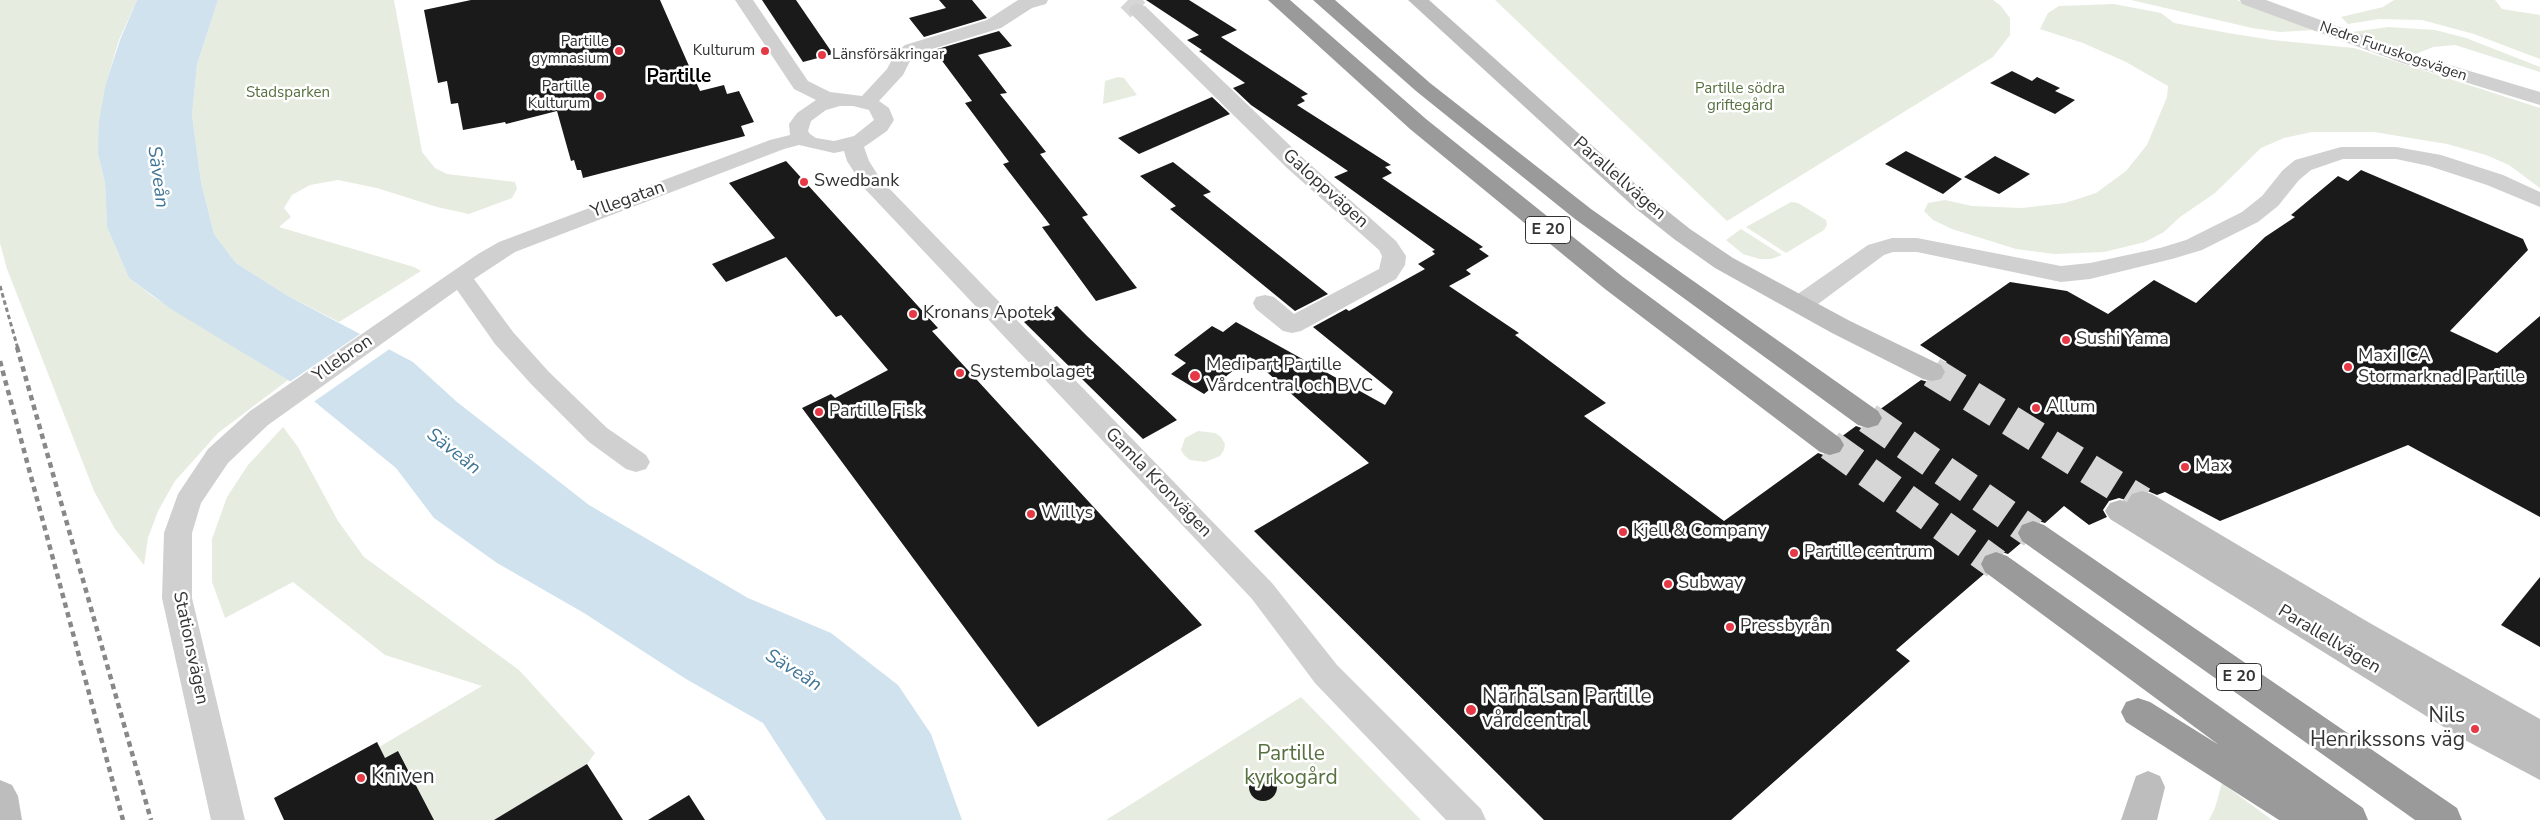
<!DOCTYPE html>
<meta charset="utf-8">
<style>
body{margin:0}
canvas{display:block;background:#fff}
</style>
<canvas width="2540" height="820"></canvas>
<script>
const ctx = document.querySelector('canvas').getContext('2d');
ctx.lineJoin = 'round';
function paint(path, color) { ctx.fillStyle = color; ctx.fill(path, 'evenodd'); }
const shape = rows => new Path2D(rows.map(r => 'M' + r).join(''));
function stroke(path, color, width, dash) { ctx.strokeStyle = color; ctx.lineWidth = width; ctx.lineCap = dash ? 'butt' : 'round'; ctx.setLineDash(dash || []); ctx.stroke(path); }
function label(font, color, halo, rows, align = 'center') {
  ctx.font = font + ' "Nunito Sans",sans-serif'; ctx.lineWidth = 5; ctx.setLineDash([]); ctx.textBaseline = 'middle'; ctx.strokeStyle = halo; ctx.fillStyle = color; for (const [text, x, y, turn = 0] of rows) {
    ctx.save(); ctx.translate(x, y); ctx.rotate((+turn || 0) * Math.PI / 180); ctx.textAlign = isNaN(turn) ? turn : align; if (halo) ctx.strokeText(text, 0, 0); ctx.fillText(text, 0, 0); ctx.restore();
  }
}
paint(shape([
 [0,0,137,0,119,40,106,83,98,154,105,182,107,227,129,278,155,298,288,380,218,433,175,481,158,511,148,538,144,565,115,529,94,491,7,269,0,243],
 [218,0,394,0,422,152,435,168,447,174,515,182,517,189,512,198,469,214,437,207,377,188,338,180,310,185,292,195,284,208,291,217,279,227,414,267,421,271,339,322,288,296,236,263,214,234,201,182,192,115,197,65],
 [1495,0,1993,0,2000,5,2010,18,2010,35,1993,57,1727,221],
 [2131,0,2237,0,2314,30,2280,32,2252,28],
 [2394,0,2495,0,2502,9,2540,15,2540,59,2474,34,2422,20,2379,19,2348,24,2341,17,2383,7],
 [2114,4,2161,13,2174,23,2228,33,2272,40,2354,48,2540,108,2540,188,2509,165,2486,155,2447,144,2374,132,2312,132,2284,138,2261,148,2215,193,2180,217,2164,232,2145,242,2104,252,2054,254,2016,249,1952,229,1933,220,1924,211,1928,203,1945,200,1972,206,2022,208,2065,203,2096,193,2126,171,2147,145,2167,97,2168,86,2126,62,2083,43,2040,29,2048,13,2059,6],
 [2388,27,2435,30,2466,38,2540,67,2540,72,2455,45,2433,47,2416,54,2352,32],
 [1118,77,1124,78,1137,95,1103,104,1105,81],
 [1791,202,1798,203,1826,220,1827,225,1824,230,1786,253,1746,227],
 [1741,229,1782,255,1771,259,1760,259,1743,254,1726,240],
 [283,427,298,447,338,521,364,557,519,670,595,753,587,764,494,820,434,820,398,751,385,759,379,747,482,686,385,655,293,582,225,618,212,582,212,539,227,497,248,465],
 [1198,431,1215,433,1221,437,1225,444,1224,450,1220,456,1205,462,1190,460,1184,455,1181,450,1185,438],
 [1301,697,1421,820,1106,820],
 [2222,783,2272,820,2209,820,2215,808]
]), '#e6ecdf');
paint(shape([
 [137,0,218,0,197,65,192,115,201,182,214,234,236,263,288,296,413,362,457,402,589,505,748,598,831,633,898,685,931,734,962,820,826,820,763,723,686,679,584,613,497,563,434,518,396,468,288,380,171,309,129,278,107,227,105,182,98,154,99,122,106,83,120,40]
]), '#cfe2ee');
paint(shape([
 [363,332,391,348,312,403,288,383]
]), '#fff');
paint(shape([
 [471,0,660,0,700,91,724,85,727,94,739,91,754,122,741,126,745,136,583,178,581,170,577,170,574,160,571,161,557,111,506,124,505,122,463,130,458,103,451,104,447,81,438,83,424,10],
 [762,0,796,0,833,54,803,62],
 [939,0,972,0,987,18,924,37,909,18,946,8],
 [1146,0,1189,0,1237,30,1221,37,1308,94,1301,97,1305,101,1297,105,1391,165,1385,167,1392,173,1382,178,1483,247,1479,249,1489,256,1466,270,1471,274,1449,286,1519,333,1515,335,1606,403,1584,416,1724,521,1818,453,1829,457,1841,454,1846,446,1841,437,1856,426,1867,430,1879,427,1884,419,1879,410,1921,380,1932,383,1943,380,1947,373,1943,364,1947,362,1920,345,2010,282,2067,291,2108,314,2154,280,2196,303,2265,237,2295,217,2291,215,2338,176,2348,181,2361,170,2523,239,2528,250,2450,331,2497,353,2540,316,2540,517,2408,445,2220,521,2165,492,2157,495,2143,489,2131,492,2126,500,2119,498,2109,501,2103,510,2107,517,2089,525,2064,506,2045,523,2032,519,2021,523,2016,534,2021,543,2008,554,1995,550,1983,555,1979,565,1984,574,1896,650,1910,661,1731,820,1544,820,1254,531,1369,463,1250,357,1204,394,1171,374,1186,363,1174,355,1212,326,1223,332,1236,322,1385,405,1393,392,1313,327,1346,309,1349,311,1425,269,1418,264,1435,254,1432,251,1435,250,1334,177,1348,171,1251,105,1233,88,1245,83,1199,51,1202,50,1187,40,1199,35],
 [999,31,1012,46,978,55,1007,93,1000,94,1046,152,1040,154,1088,215,1082,217,1137,288,1096,301,1042,227,1050,225,1003,164,1009,162,965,103,972,101,934,50],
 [2012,71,2032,81,2037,77,2060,88,2055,91,2075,100,2055,114,1990,83],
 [1212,97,1230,114,1139,154,1118,138],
 [1906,151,1962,179,1943,194,1885,164],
 [1995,156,2030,174,1999,194,1964,177],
 [786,161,938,328,932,331,1202,625,1038,727,802,408,831,394,835,398,888,370,841,315,836,317,786,257,726,282,712,264,775,238,729,183],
 [1173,162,1211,192,1203,195,1328,294,1295,311,1170,209,1176,206,1140,176],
 [1057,306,1087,336,1177,420,1143,439,1024,322],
 [2540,577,2540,647,2501,625],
 [377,742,385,758,398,751,434,820,284,820,274,798],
 [587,764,623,820,494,820,547,788],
 '1249 787a14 14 0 1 1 28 0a14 14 0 1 1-28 0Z',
 [689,795,705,820,648,820]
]), '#1a1a1a');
stroke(shape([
 [1128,0,1138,10]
]), '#d6d6d6', 21, [21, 11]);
stroke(shape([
 [1932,372,2142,502]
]), '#d6d6d6', 31, [31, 15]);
stroke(shape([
 [1868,418,2033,533],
 [1830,445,1996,564]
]), '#d6d6d6', 31, [31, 15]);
paint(shape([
 [735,0,753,0,808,81,830,92,862,96,887,69,896,52,905,45,987,20,1018,0,1048,0,1046,4,1032,8,1001,28,919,53,911,59,903,75,879,101,889,108,894,120,887,131,864,147,869,161,881,180,1272,583,1337,665,1481,809,1486,820,1446,820,1315,683,1252,599,865,189,847,161,844,151,834,153,799,145,784,149,515,252,474,279,513,332,549,372,607,428,646,455,650,462,646,469,636,472,626,469,589,442,531,384,495,344,457,290,268,425,228,463,201,503,192,533,192,598,245,820,211,820,162,598,164,533,178,494,208,449,250,411,478,254,499,242,770,140,790,135,789,124,797,113,816,100,794,89,735,0],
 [840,106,853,106,869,110,874,120,854,136,834,141,816,138,810,134,808,131,811,121,826,110,840,106],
 [2240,0,2266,0,2416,55,2540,92,2540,105,2402,63,2242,4,2240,0],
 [1138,4,1145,6,1303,158,1396,241,1406,256,1405,265,1396,279,1301,331,1292,333,1283,331,1256,309,1253,303,1256,297,1265,295,1274,297,1294,314,1379,269,1382,256,1379,250,1287,168,1131,14,1129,10,1131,6,1138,4],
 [2341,147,2396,147,2441,155,2503,175,2540,192,2540,207,2487,185,2429,166,2396,159,2343,159,2311,170,2299,180,2278,206,2258,222,2202,250,2172,259,2090,279,2061,282,1917,252,1893,252,1884,255,1810,310,1801,312,1792,310,1789,304,1792,298,1868,245,1892,238,1917,238,2061,266,2090,263,2160,248,2186,240,2242,212,2262,196,2283,170,2295,160,2341,147]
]), '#d0d0d0');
paint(shape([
 [1408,0,1429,0,1651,198,1690,229,1733,258,1850,321,1941,365,1945,372,1941,379,1932,381,1923,379,1832,333,1715,268,1674,239,1635,208,1408,0],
 [2142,491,2152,494,2368,622,2540,719,2540,780,2463,739,2110,519,2105,511,2110,503,2120,500,2127,502,2132,494,2142,491],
 [2148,771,2160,776,2165,787,2157,820,2121,820,2136,776,2148,771],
 [0,780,12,785,18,796,22,820,0,820,0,780]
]), '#bdbdbd');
paint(shape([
 [1268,0,1290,0,1426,119,1623,277,1840,438,1844,445,1840,452,1830,455,1820,452,1605,289,1410,129,1268,0],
 [1313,0,1335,0,1430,83,1591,209,1878,411,1882,418,1878,425,1868,428,1858,425,1575,219,1416,91,1313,0],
 [2033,521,2044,525,2457,808,2462,820,2415,820,2022,541,2018,533,2022,525,2033,521],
 [1996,552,2007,556,2363,808,2368,820,2279,820,2126,722,2121,712,2126,702,2138,698,2150,702,2219,745,1985,572,1981,564,1985,556,1996,552]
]), '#9a9a9a');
stroke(shape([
 [0,286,18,349]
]), '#888', 3, [4.5, 3]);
stroke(shape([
 [17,347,151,820],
 [0,361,123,820]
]), '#888', 4.5, [5.5, 4.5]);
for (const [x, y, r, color] of [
 [619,51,5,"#e63946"],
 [765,51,5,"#e63946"],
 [822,55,5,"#e63946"],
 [600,96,5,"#e63946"],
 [804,182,5,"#e63946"],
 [913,314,5,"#e63946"],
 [2066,340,5,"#e63946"],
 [2348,367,5,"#e63946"],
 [960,373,5,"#e63946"],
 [1195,376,6,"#e63946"],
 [2036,408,5,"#e63946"],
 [819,412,5,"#e63946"],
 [2185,467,5,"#e63946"],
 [1031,514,5,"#e63946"],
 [1623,532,5,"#e63946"],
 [1794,553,5,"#e63946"],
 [1668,584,5,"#e63946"],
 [1730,627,5,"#e63946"],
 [1471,710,6,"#e63946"],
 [2475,729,5,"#e63946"],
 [361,778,5,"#e63946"]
]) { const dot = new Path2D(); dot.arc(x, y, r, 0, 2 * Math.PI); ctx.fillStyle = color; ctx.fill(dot); stroke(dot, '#fff', 2); }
label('15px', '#333', '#fff', [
 ["Partille",609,42],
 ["gymnasium",609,59],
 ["Kulturum",755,51],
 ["Länsförsäkringar",832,55,"left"],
 ["Partille",590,87],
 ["Kulturum",590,104]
], 'right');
label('15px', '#333', '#fff', [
 ["Nedre Furuskogsvägen",2393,52,19]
]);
label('15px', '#56703f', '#fff', [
 ["Partille södra",1740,89],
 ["griftegård",1740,106],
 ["Stadsparken",288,93]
]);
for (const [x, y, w] of [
 [1548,230,45],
 [2239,677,45]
]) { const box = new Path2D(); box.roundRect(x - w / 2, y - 13.5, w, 27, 4); ctx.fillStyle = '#fff'; ctx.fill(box); stroke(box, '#333', 1); }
label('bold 16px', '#333', null, [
 ["E 20",1548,230],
 ["E 20",2239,677]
]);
label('18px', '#333', '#fff', [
 ["Parallellvägen",1619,179,41],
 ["Galoppvägen",1325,189,42],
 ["Yllegatan",628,200,-20],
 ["Yllebron",343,359,-35],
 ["Gamla Kronvägen",1158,483,46],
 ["Parallellvägen",2329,640,31],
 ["Stationsvägen",190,648,78]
]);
label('18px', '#333', '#fff', [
 ["Swedbank",814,182],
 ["Kronans Apotek",923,314],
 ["Sushi Yama",2076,340],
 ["Maxi ICA",2358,357],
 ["Stormarknad Partille",2358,378],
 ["Medipart Partille",1206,366],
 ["Vårdcentral och BVC",1206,387],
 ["Systembolaget",970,373],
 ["Allum",2046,408],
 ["Partille Fisk",829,412],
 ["Max",2195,467],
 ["Willys",1041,514],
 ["Kjell & Company",1633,532],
 ["Partille centrum",1804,553],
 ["Subway",1678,584],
 ["Pressbyrån",1740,627]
], 'left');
label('bold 19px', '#000', '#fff', [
 ["Partille",679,77]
]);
label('italic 19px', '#3f7597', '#fff', [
 ["Säveån",157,177,82],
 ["Säveån",453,452,38],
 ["Säveån",793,671,32]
]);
label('21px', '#333', '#fff', [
 ["Närhälsan Partille",1482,698],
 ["vårdcentral",1482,722],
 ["Nils",2465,717,"right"],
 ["Henrikssons väg",2465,741,"right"],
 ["Kniven",371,778]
], 'left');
label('21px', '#56703f', '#fff', [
 ["Partille",1291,755],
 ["kyrkogård",1291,779]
]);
</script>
